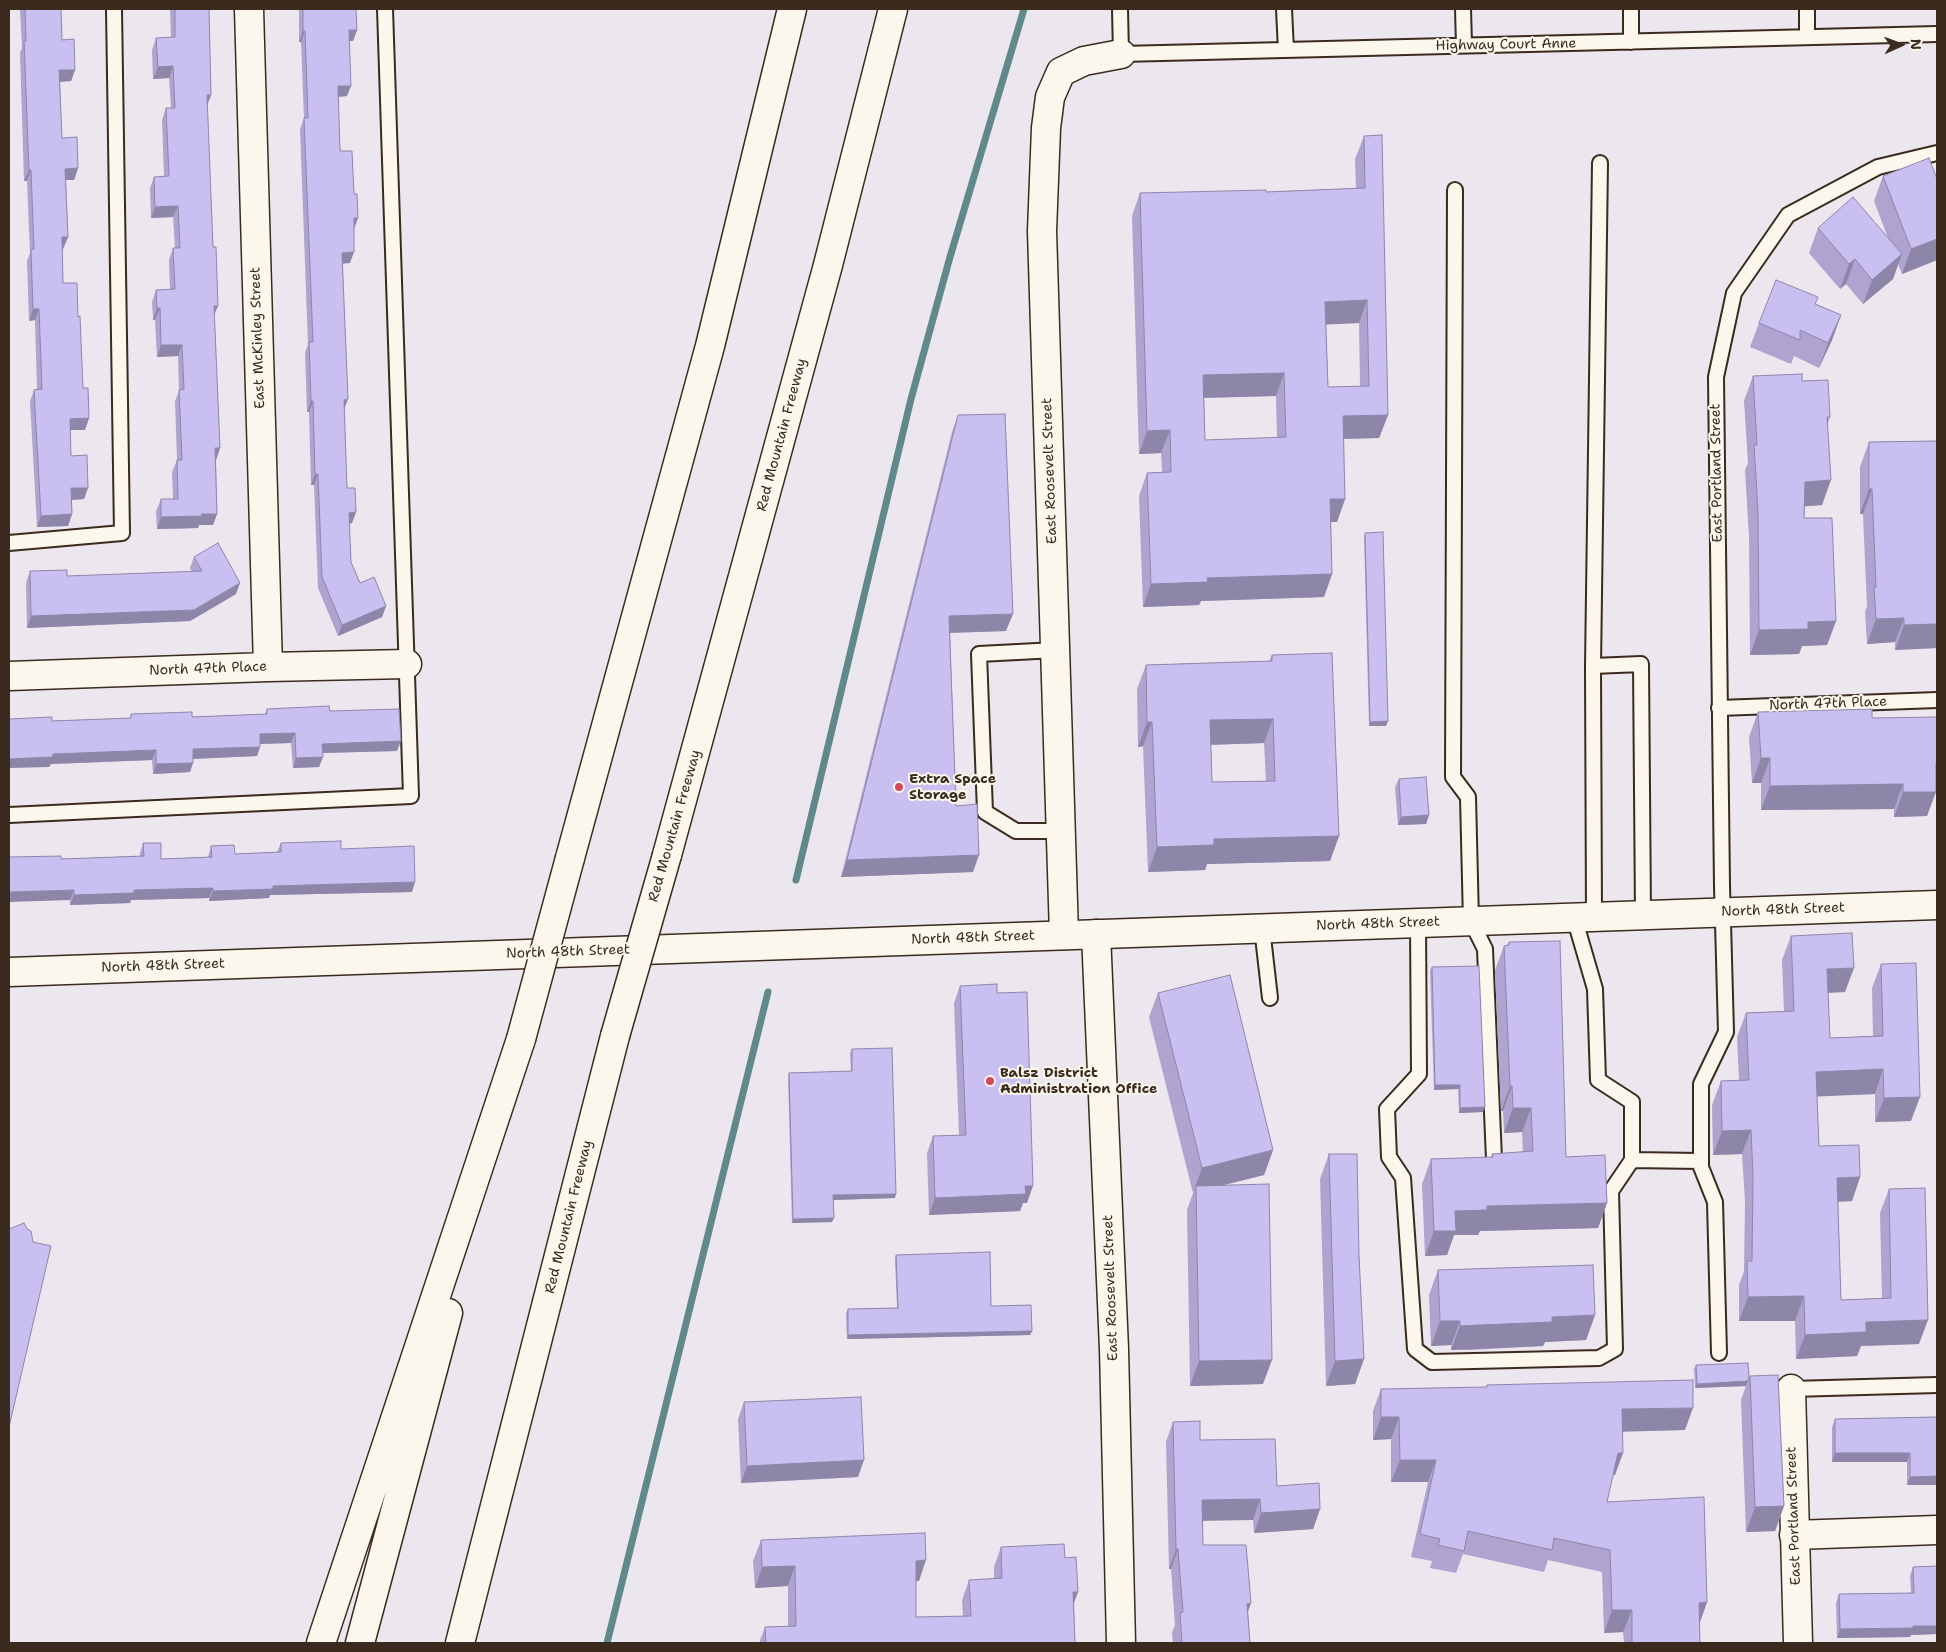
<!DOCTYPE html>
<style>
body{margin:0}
#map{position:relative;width:1946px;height:1652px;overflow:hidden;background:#ece6ee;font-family:"Shantell Sans",sans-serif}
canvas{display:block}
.frame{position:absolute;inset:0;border:10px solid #3b2a1e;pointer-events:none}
.north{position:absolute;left:1876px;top:20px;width:50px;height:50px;-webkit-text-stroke:4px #fbf7ec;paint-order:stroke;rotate:88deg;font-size:14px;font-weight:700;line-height:20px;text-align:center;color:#3b2a1e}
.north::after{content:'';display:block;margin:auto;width:18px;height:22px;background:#3b2a1e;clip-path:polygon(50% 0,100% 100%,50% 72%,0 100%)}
</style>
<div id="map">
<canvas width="1946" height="1652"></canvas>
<div class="frame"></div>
<div class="north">N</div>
</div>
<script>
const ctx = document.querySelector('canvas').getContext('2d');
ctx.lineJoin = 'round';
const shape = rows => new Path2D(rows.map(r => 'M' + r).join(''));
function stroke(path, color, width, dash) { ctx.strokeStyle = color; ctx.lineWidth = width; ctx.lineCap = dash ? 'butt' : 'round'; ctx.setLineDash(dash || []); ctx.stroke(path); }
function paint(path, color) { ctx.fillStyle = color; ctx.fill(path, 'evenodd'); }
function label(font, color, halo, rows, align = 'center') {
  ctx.font = font + ' "Shantell Sans",sans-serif'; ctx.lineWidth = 4; ctx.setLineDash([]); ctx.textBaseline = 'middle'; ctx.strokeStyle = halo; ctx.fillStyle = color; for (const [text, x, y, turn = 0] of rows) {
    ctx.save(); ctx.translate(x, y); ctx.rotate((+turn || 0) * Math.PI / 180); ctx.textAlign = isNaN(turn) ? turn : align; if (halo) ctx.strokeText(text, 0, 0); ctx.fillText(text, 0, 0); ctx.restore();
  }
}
stroke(shape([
 [796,880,911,399,950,257,1024,9],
 [607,1643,768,992]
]), '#608989', 7);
const lane = shape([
 [1120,9,1121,54,1937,34],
 [1284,9,1286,50],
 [1463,9,1464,45],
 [1631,9,1631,42],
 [1807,9,1807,37],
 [1600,163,1593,666,1641,664,1643,915],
 [1455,190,1453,777,1468,797,1471,921,1485,949,1494,1159],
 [9,543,122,533,114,9],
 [1056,650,979,654,985,812,1016,831,1061,831],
 [1593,666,1594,917],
 [1719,708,1937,700],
 [9,815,411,796,385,9],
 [1418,923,1419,1074,1387,1109,1389,1157,1403,1178,1415,1349,1432,1362,1599,1358,1615,1349,1611,1191,1632,1160,1632,1102,1598,1080,1595,989,1574,917],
 [1262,928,1270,998],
 [1632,1160,1701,1161],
 [1719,1353,1715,1202,1701,1167,1701,1084,1726,1032,1722,886,1716,377,1734,293,1788,215,1878,167,1937,153],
 [1791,1389,1937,1385]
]);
const street = shape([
 [249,9,268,667],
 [9,676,268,667,407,664],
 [1096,934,1114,1349,1121,1643],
 [1064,935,1042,231,1046,128,1050,97,1061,72,1084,61,1121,54],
 [1791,1389,1798,1643],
 [1794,1535,1937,1530]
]);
const secondary = shape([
 [9,972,1937,905]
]);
const highway = shape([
 [667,855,828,265,893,9],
 [570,858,710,346,792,9],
 [321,1643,521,1039],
 [360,1643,448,1313],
 [460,1643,615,1036]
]);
stroke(lane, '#3b2a1e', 18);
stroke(street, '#3b2a1e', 31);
stroke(secondary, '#3b2a1e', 31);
stroke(highway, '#3b2a1e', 31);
stroke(lane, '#fbf7ec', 14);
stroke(street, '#fbf7ec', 28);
stroke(secondary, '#fbf7ec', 28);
stroke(highway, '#fbf7ec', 28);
const highwayBridge = shape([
 [615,1036,667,855],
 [521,1039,570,858]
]);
stroke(highwayBridge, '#3b2a1e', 31, []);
stroke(highwayBridge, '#fbf7ec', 28);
paint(shape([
 [20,9,61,9,62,40,75,70,71,81,60,82,62,138,78,168,74,180,66,180,68,237,63,249,62,249,63,283,78,317,83,388,89,418,85,430,70,430,71,456,84,499,72,500,72,514,68,526,37,527,30,401,34,390,37,389,35,320,29,321,27,261,30,253,27,181,24,181,20,53,22,48],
 [170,9,209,9,211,95,207,105,214,316,220,448,216,460,217,514,213,525,199,525,198,528,157,529,156,511,161,499,173,499,172,472,177,460,175,401,179,391,178,356,157,357,155,320,153,320,152,302,156,290,170,290,169,260,173,248,175,248,173,217,151,218,150,188,154,177,164,176,162,120,166,108,171,108,169,78,153,79,152,50,156,38,171,38],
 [299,9,356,9,357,30,353,41,349,41,347,96,338,97,340,151,354,228,350,263,343,263,344,408,347,488,356,512,352,523,349,524,351,562,360,583,386,606,382,617,338,636,318,588,314,485,311,485,309,412,307,412,305,353,308,345,300,129,304,118,301,42,299,42],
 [1364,136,1388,415,1379,438,1343,439,1345,499,1337,522,1331,522,1332,574,1324,597,1201,601,1199,605,1143,607,1139,496,1147,473,1162,472,1161,453,1139,454,1132,216,1140,193,1266,192,1356,188,1355,159],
 [1359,323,1360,386,1328,387,1326,324],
 [1276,396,1277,438,1205,440,1204,398],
 [1883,176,1937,179,1937,260,1902,274,1898,264,1893,279,1863,304,1846,284,1840,289,1809,253,1818,228,1888,238,1874,201],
 [1816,304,1841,315,1832,340,1819,368,1794,356,1791,364,1750,347,1759,323],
 [1753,376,1802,381,1830,417,1828,423,1822,505,1805,506,1804,518,1836,621,1827,645,1802,646,1799,654,1750,655,1749,537,1745,470,1748,463,1744,401],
 [958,415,1006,631,950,633,956,806,973,872,841,877,952,432],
 [1937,441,1937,648,1895,650,1895,642,1867,644,1865,611,1867,607,1863,514,1860,514,1860,467,1869,442],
 [1365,533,1386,726,1369,726,1364,537],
 [194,557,236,594,190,621,27,628,26,583,30,571,67,576,192,572,190,568],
 [1272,655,1339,836,1330,861,1207,864,1205,870,1148,872,1143,746,1138,747,1137,689,1146,665,1269,661],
 [1264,743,1266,781,1212,782,1211,745],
 [267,709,330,711,397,751,323,753,319,767,293,768,291,743,260,744,257,756,193,759,190,772,153,774,152,760,51,764,49,767,52,721,130,718,131,714,192,717,265,714],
 [1758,712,1872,718,1936,780,1927,816,1894,817,1894,809,1761,810,1761,783,1752,783,1749,737],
 [1399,779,1429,815,1426,824,1398,825,1395,787],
 [143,843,161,859,208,857,211,846,235,854,277,852,281,843,341,849,412,892,270,895,269,898,209,901,209,898,131,900,130,903,70,905,70,900,61,859,140,856,140,853],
 [1791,936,1845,992,1828,993,1830,1038,1873,1036,1872,988,1881,964,1911,1121,1875,1122,1875,1094,1817,1096,1819,1146,1860,1177,1852,1201,1838,1202,1841,1300,1882,1298,1880,1213,1889,1189,1919,1344,1861,1346,1857,1356,1796,1359,1795,1321,1739,1321,1739,1285,1744,1271,1745,1201,1742,1154,1713,1155,1712,1105,1721,1081,1739,1080,1737,1037,1746,1013,1784,1011,1782,960],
 [1509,942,1566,1157,1607,1203,1598,1228,1480,1231,1478,1235,1454,1235,1447,1255,1425,1256,1422,1184,1431,1159,1491,1157,1492,1154,1523,1152,1522,1132,1504,1133,1503,1111,1501,1111,1495,970,1504,946,1507,945],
 [1432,967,1483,1112,1459,1113,1458,1089,1434,1090,1430,971],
 [960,986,997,993,1027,1203,1023,1203,1020,1211,929,1215,927,1153,933,1136,959,1135,954,1003],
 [1158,993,1273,1150,1264,1175,1223,1185,1263,1384,1190,1386,1187,1210,1193,1193,1149,1017],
 [852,1049,895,1198,833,1200,832,1222,792,1223,788,1077,789,1073,851,1071,850,1053],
 [1329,1154,1359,1255,1364,1359,1355,1384,1326,1386,1320,1179],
 [896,1255,991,1306,1032,1331,1030,1335,847,1339,846,1313,848,1309,897,1308,895,1260],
 [1438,1270,1595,1315,1586,1340,1545,1342,1543,1346,1471,1350,1451,1350,1451,1345,1431,1346,1429,1295],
 [1696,1365,1749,1377,1750,1376,1784,1506,1775,1531,1746,1532,1741,1400,1746,1386,1695,1388,1694,1369],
 [1487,1385,1685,1430,1622,1431,1615,1475,1613,1475,1607,1502,1707,1602,1700,1622,1700,1643,1624,1643,1623,1632,1604,1633,1602,1572,1548,1560,1544,1572,1463,1554,1456,1573,1430,1568,1432,1561,1411,1557,1428,1482,1391,1482,1391,1439,1373,1440,1373,1411,1381,1389,1486,1387],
 [744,1402,858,1477,741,1483,738,1419],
 [1937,1417,1937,1485,1907,1485,1907,1462,1832,1462,1832,1427,1835,1419],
 [1173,1422,1200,1440,1277,1486,1320,1509,1313,1529,1254,1533,1253,1520,1202,1520,1203,1545,1248,1612,1250,1643,1173,1643,1172,1633,1175,1625,1171,1569,1169,1569,1166,1442],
 [761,1540,919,1581,916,1581,916,1617,963,1616,962,1600,969,1580,994,1579,994,1567,1001,1547,1065,1558,1078,1592,1074,1603,1075,1643,759,1643,765,1627,788,1626,788,1586,755,1588,753,1561],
 [1937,1566,1937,1634,1911,1635,1910,1637,1837,1638,1836,1603,1839,1594,1911,1593,1910,1576,1913,1567]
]), '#aea4cf');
paint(shape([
 [349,30,357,30,353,41,345,41],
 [303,31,305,31,301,42,299,42],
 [173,66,169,78,153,79,158,67],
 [59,70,75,70,71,81,55,82],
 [338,86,351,86,347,96,334,97],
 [207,95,211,95,207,106],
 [78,168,74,180,61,180,65,169],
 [29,170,31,170,27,181,24,181],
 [178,206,173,217,151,218,155,207],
 [354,218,358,218,354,229],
 [62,237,68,237,63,249,57,249],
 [1937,239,1937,260,1902,274,1911,249],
 [354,252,350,263,338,264,342,253],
 [1902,254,1893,279,1863,304,1872,280],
 [1855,259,1846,284,1840,289,1849,264],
 [1367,300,1359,323,1317,325,1325,302],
 [214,306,218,306,213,318],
 [157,308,160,308,155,320,153,320],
 [33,309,39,309,35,320,29,321],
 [1841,315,1832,340,1819,368,1828,343],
 [161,345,182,345,178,356,157,357],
 [1284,373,1276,396,1195,398,1203,375],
 [348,399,344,410,344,400],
 [311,401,313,401,309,412,307,412],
 [1388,415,1379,438,1334,439,1343,416],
 [89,418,85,430,65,430,70,419],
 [1170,430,1161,453,1139,454,1147,431],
 [215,448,220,448,216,460,211,460],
 [315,474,318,474,314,485,311,485],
 [1831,480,1822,505,1796,507,1805,482],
 [71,488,88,488,84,499,67,500],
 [1869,489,1872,489,1863,514,1860,514],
 [1330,499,1345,499,1337,522,1322,522],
 [356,512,352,523,345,524,349,513],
 [72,514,68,526,37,527,41,516],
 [201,514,217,514,213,525,199,525,198,528,157,529,161,517],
 [1332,574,1324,597,1201,601,1199,605,1143,607,1151,584,1207,578],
 [240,583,236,594,190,621,27,628,31,616],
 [386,606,382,617,338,636,342,625],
 [1013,614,1006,631,943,633,949,616],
 [1904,618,1895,642,1867,644,1876,619],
 [1836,621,1827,645,1802,646,1799,654,1750,655,1759,630,1808,622],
 [1937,624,1937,648,1895,650,1904,625],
 [1273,719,1264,743,1201,745,1210,720],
 [1388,721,1386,726,1369,726,1370,722],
 [1147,722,1152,722,1143,746,1138,747],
 [295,733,291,743,256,744,260,734],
 [401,741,397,751,319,753,322,744],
 [260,747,257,756,189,759,193,749],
 [156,750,152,760,51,764,49,767,9,768,9,759,53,754],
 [323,757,319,767,293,768,296,758],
 [1761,758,1770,758,1761,783,1752,783],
 [193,763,190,772,153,774,156,764],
 [1936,763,1937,763,1937,776,1933,788],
 [1903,784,1894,809,1761,810,1770,786],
 [1903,792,1936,792,1927,816,1894,817],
 [1429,815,1426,824,1398,825,1401,817],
 [1339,836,1330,861,1207,864,1205,870,1148,872,1157,847,1214,839],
 [979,855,973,872,841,877,847,860],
 [415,882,412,892,270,895,269,898,209,901,213,891,273,886],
 [213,888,209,898,131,900,130,903,70,905,74,895,134,890],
 [74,890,70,900,9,902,9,892],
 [1854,968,1845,992,1818,993,1827,969],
 [1883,1069,1875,1094,1807,1097,1816,1072],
 [1435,1085,1460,1085,1458,1089,1434,1090],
 [1510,1086,1512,1086,1503,1111,1501,1111],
 [1920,1097,1911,1121,1875,1122,1884,1098],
 [1485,1107,1483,1112,1459,1113,1460,1108],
 [1513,1108,1531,1108,1522,1132,1504,1133],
 [1751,1130,1742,1154,1713,1155,1722,1131],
 [1273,1150,1264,1175,1196,1192,1196,1186,1193,1193,1202,1168],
 [1860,1177,1852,1201,1828,1202,1837,1178],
 [1025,1186,1033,1186,1027,1203,1023,1203,1020,1211,929,1215,935,1198],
 [896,1194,895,1198,831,1200,833,1195],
 [1607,1203,1598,1228,1480,1231,1478,1235,1454,1235,1447,1255,1425,1256,1434,1231,1455,1211,1487,1206],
 [834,1218,832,1222,792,1223,793,1219],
 [1804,1296,1795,1321,1739,1321,1748,1297],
 [1595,1315,1586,1340,1545,1342,1543,1346,1451,1350,1460,1326,1552,1317],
 [1928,1320,1919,1344,1861,1346,1857,1356,1796,1359,1805,1335,1866,1322],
 [1440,1321,1460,1321,1451,1345,1431,1346],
 [1032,1331,1030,1335,847,1339,848,1335],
 [1364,1359,1355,1384,1326,1386,1335,1361],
 [1272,1360,1263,1384,1190,1386,1199,1361],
 [1748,1381,1746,1386,1695,1388,1697,1384],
 [1693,1408,1685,1430,1614,1432,1622,1409],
 [1381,1417,1399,1417,1391,1439,1373,1440],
 [1618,1453,1623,1453,1615,1475,1610,1476],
 [1835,1453,1910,1453,1907,1462,1832,1462],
 [864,1460,858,1477,741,1483,747,1466],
 [1400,1460,1436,1460,1428,1482,1391,1482],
 [1937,1476,1937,1485,1907,1485,1910,1477],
 [1260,1499,1253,1520,1195,1521,1202,1500],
 [1784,1506,1775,1531,1746,1532,1755,1507],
 [1320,1509,1313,1529,1254,1533,1261,1513],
 [1176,1549,1178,1549,1171,1569,1169,1569],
 [926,1560,919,1581,908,1582,916,1561],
 [795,1566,788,1586,755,1588,762,1567],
 [1073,1592,1078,1592,1070,1613],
 [1707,1602,1699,1625,1699,1603],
 [1251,1603,1244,1623,1247,1604],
 [1612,1610,1632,1610,1623,1632,1604,1633],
 [1913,1626,1937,1626,1937,1634,1911,1635,1910,1637,1837,1638,1840,1629]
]), '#8d86a9');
const building = shape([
 [25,9,61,9,62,40,74,39,75,70,59,70,62,138,77,137,78,168,65,169,68,237,62,237,63,283,77,283,78,317,80,316,83,388,88,388,89,418,70,419,71,456,87,455,88,488,71,488,72,514,41,516,34,390,42,389,39,309,33,309,31,250,34,249,31,170,29,170,24,41,26,41,25,9],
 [175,9,209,9,211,95,207,95,213,247,216,247,218,306,214,306,220,448,215,448,217,514,201,514,203,516,161,517,161,499,178,499,177,460,182,460,179,390,184,389,182,345,161,345,160,308,157,308,156,290,175,289,173,248,180,248,178,206,155,207,154,177,169,176,166,108,175,108,173,66,158,67,156,38,175,37,175,9],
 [303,9,356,9,357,30,349,30,351,86,338,86,340,151,352,151,354,194,357,194,358,218,354,218,354,252,342,253,348,399,344,400,347,488,355,488,356,512,349,513,351,562,360,583,374,577,386,606,342,625,322,577,318,474,315,474,313,401,311,401,309,342,313,342,304,118,308,118,305,31,303,31,303,9],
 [1382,135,1388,415,1343,416,1345,499,1330,499,1332,574,1207,578,1208,582,1151,584,1147,473,1171,472,1170,430,1147,431,1140,193,1266,190,1266,192,1365,188,1364,136,1382,135],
 [1367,300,1369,386,1328,387,1325,302,1367,300],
 [1284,373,1286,437,1205,440,1203,375,1284,373],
 [1929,158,1937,179,1937,239,1911,249,1883,176,1929,158],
 [1853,197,1902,254,1872,280,1855,259,1849,264,1818,228,1853,197],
 [1776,280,1818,297,1815,304,1841,315,1828,343,1800,330,1800,340,1759,323,1776,280],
 [1802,374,1802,381,1828,380,1830,417,1827,417,1831,480,1805,482,1804,518,1832,518,1836,621,1808,622,1808,629,1759,630,1758,512,1754,445,1757,445,1753,376,1802,374],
 [1005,414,1013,614,949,616,956,806,977,804,979,855,847,860,958,415,1005,414],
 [1937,441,1937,624,1904,625,1904,618,1876,619,1874,587,1876,587,1872,489,1869,489,1869,442,1937,441],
 [1383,532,1388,721,1370,722,1365,533,1383,532],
 [218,543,240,583,194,610,31,616,30,571,67,570,67,576,202,571,194,557,218,543],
 [1332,653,1339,836,1214,839,1214,845,1157,847,1152,722,1147,722,1146,665,1272,661,1272,655,1332,653],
 [1273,719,1275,781,1212,782,1210,720,1273,719],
 [329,706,330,711,399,709,401,741,322,744,323,757,296,758,295,733,260,734,260,747,193,749,193,763,156,764,156,750,53,754,53,757,9,759,9,719,52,717,52,721,131,718,131,714,192,712,192,717,267,714,267,709,329,706],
 [1872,709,1872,718,1937,717,1937,763,1936,763,1936,792,1903,792,1903,784,1770,786,1770,758,1761,758,1758,712,1872,709],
 [1426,777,1429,815,1401,817,1399,779,1426,777],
 [341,841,341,849,414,846,415,882,273,886,273,889,213,891,213,888,134,890,134,893,74,895,74,890,9,892,9,857,61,856,61,859,144,856,143,843,161,843,161,859,212,857,211,846,234,845,235,854,281,852,281,843,341,841],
 [1852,933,1854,968,1827,969,1830,1038,1883,1036,1881,964,1916,963,1920,1097,1884,1098,1883,1069,1816,1072,1819,1146,1859,1145,1860,1177,1837,1178,1841,1300,1891,1298,1889,1189,1925,1188,1928,1320,1866,1322,1866,1332,1805,1335,1804,1296,1748,1297,1747,1261,1752,1261,1753,1177,1751,1130,1722,1131,1721,1081,1749,1080,1746,1013,1794,1011,1791,936,1852,933],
 [1560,941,1566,1157,1605,1155,1607,1203,1487,1206,1487,1210,1455,1211,1456,1231,1434,1231,1431,1159,1493,1157,1492,1154,1533,1151,1531,1108,1513,1108,1512,1086,1510,1086,1504,946,1509,945,1509,942,1560,941],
 [1479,966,1485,1107,1460,1108,1460,1085,1435,1085,1432,967,1479,966],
 [1230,975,1273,1150,1202,1168,1158,993,1230,975],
 [997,984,997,993,1027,992,1033,1186,1025,1186,1026,1194,935,1198,933,1136,966,1135,960,986,997,984],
 [892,1048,896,1194,833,1195,834,1218,793,1219,789,1073,852,1071,852,1049,892,1048],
 [1329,1154,1357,1154,1359,1255,1364,1359,1335,1361,1329,1154],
 [1269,1184,1272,1360,1199,1361,1196,1186,1269,1184],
 [24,1223,27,1229,31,1231,33,1242,51,1246,9,1427,9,1229,24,1223],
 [990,1252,991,1306,1031,1305,1032,1331,848,1335,848,1309,898,1308,896,1255,990,1252],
 [1593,1265,1595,1315,1552,1317,1552,1322,1480,1325,1460,1326,1460,1321,1440,1321,1438,1270,1593,1265],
 [1748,1363,1749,1377,1748,1381,1697,1384,1696,1365,1748,1363],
 [1778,1375,1784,1506,1755,1507,1750,1376,1778,1375],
 [1693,1380,1693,1408,1622,1409,1623,1453,1618,1453,1607,1502,1704,1497,1707,1602,1699,1603,1700,1643,1632,1643,1632,1610,1612,1610,1610,1550,1554,1538,1552,1550,1468,1531,1464,1551,1438,1545,1440,1539,1420,1534,1436,1460,1400,1460,1399,1417,1381,1417,1381,1389,1487,1387,1487,1385,1693,1380],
 [861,1397,864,1460,747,1466,744,1402,861,1397],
 [1937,1417,1937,1476,1910,1477,1910,1453,1835,1453,1835,1419,1937,1417],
 [1200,1421,1200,1440,1275,1439,1277,1486,1319,1483,1320,1509,1261,1513,1260,1499,1202,1500,1203,1545,1246,1545,1251,1603,1247,1604,1250,1643,1182,1643,1180,1613,1183,1612,1178,1549,1176,1549,1173,1422,1200,1421],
 [925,1533,926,1560,916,1561,916,1617,971,1616,969,1580,1002,1578,1001,1547,1064,1544,1065,1558,1076,1557,1078,1592,1073,1592,1075,1643,766,1643,765,1627,796,1626,795,1566,762,1567,761,1540,925,1533],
 [1937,1566,1937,1626,1913,1626,1913,1628,1840,1629,1839,1594,1914,1593,1913,1567,1937,1566]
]);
paint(building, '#cabff1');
stroke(building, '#8d86a9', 1);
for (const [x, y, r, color] of [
 [899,787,5,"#d1495b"],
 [990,1081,5,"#d1495b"]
]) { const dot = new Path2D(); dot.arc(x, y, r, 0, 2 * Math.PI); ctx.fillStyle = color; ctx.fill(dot); stroke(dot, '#fbf7ec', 2); }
label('14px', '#3b2a1e', '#fbf7ec', [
 ["Highway Court Anne",1506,45,-1],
 ["East McKinley Street",258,338,-92],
 ["Red Mountain Freeway",782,435,-75],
 ["East Roosevelt Street",1050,471,-92],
 ["East Portland Street",1717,473,-91],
 ["North 47th Place",208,669,-2],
 ["North 47th Place",1828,704,-2],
 ["Red Mountain Freeway",675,826,-74],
 ["North 48th Street",1783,910,-2],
 ["North 48th Street",1378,924,-2],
 ["North 48th Street",973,938,-2],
 ["North 48th Street",568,952,-2],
 ["North 48th Street",163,966,-2],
 ["Red Mountain Freeway",569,1217,-76],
 ["East Roosevelt Street",1111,1288,-92],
 ["East Portland Street",1794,1516,-92]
]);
label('bold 14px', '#3b2a1e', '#fbf7ec', [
 ["Extra Space",909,779],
 ["Storage",909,795],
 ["Balsz District",1000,1073],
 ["Administration Office",1000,1089]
], 'left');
</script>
